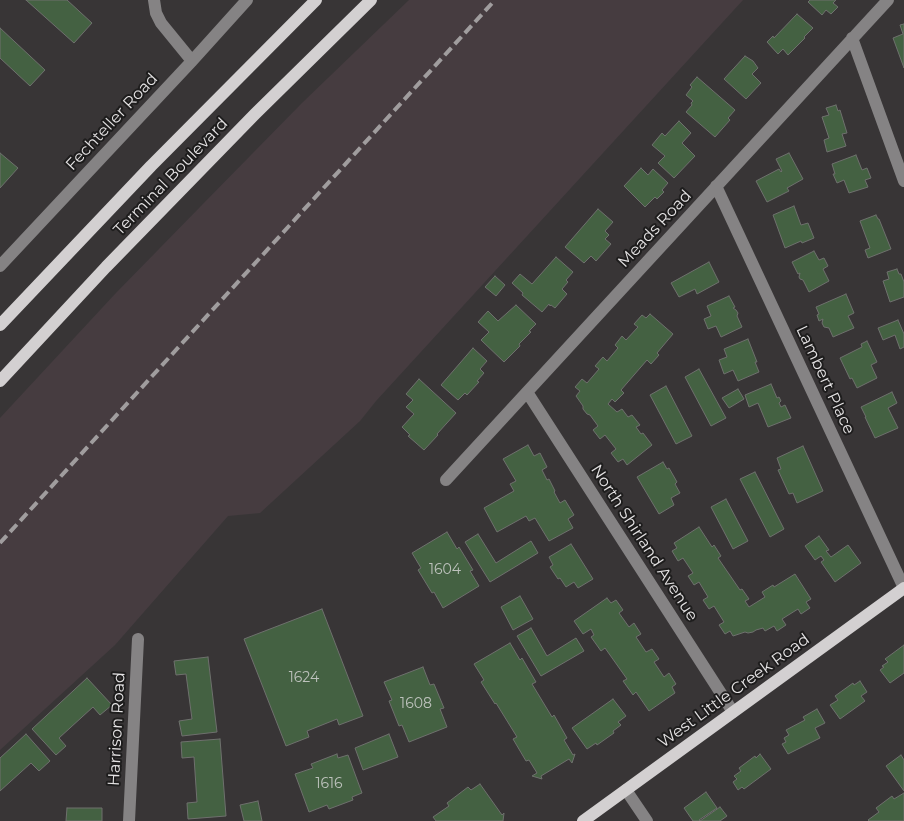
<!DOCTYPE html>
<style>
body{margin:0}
canvas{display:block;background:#383536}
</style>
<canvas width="904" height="821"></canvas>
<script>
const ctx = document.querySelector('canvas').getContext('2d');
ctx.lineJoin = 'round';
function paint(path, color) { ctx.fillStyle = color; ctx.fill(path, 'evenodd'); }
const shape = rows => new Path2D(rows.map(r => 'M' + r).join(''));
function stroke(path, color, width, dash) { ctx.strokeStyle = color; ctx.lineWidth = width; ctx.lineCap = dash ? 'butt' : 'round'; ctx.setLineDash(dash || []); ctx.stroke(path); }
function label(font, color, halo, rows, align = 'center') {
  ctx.font = font + ' Montserrat,sans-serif'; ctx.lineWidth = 4; ctx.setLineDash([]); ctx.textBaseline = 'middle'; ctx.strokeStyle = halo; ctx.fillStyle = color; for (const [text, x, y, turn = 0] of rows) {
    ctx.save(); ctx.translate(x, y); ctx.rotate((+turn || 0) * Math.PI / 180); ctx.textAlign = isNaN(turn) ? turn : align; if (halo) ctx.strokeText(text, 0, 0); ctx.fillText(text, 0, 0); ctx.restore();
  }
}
paint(shape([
 [409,0,743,0,376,401,360,421,260,513,228,516,115,645,0,750,0,418,115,294,201,206,302,103]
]), '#463c40');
const building = shape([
 [26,0,67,0,92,23,74,43,26,0],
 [810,0,836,0,833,3,838,7,831,14,826,10,822,15,808,2,810,0],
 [797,14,813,28,804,37,805,38,788,55,783,49,778,54,767,42,773,36,774,38,797,14],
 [904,24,904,68,893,38,903,34,900,25,904,24],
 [0,28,45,70,30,86,0,58,0,28],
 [745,56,753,61,758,68,752,74,761,83,746,99,724,79,745,56],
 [697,77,735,110,728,118,730,120,715,137,686,112,692,105,691,103,693,101,686,95,692,87,690,85,697,77],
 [836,105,838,111,840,110,847,133,842,134,846,146,827,152,824,140,829,138,822,117,829,115,826,108,836,105],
 [679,121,691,133,682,143,695,156,674,178,658,163,665,156,652,145,662,133,665,136,679,121],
 [0,153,18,168,0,188,0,153],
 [789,153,803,179,787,188,789,191,767,202,756,181,779,169,781,172,782,171,776,159,789,153],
 [856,155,862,170,867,168,871,178,865,180,868,187,849,193,844,180,837,183,833,174,835,174,832,164,856,155],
 [641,168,648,175,653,169,668,183,662,190,664,192,657,199,655,197,645,207,624,186,641,168],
 [794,206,801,225,808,223,814,238,802,243,801,241,785,248,773,215,794,206],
 [598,209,613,222,605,231,609,235,605,239,611,244,596,261,591,256,584,263,565,247,598,209],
 [876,215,878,219,879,219,891,249,868,258,865,250,870,248,860,221,876,215],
 [814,251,819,260,824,258,828,266,823,269,829,281,809,292,803,280,800,279,799,277,800,273,798,274,792,262,814,251],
 [556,257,573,272,566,280,568,282,562,289,567,294,555,308,551,305,550,306,549,304,542,312,522,295,523,293,512,283,520,274,532,284,556,257],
 [709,262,719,282,697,294,695,289,679,297,671,283,709,262],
 [897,269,899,274,901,274,904,282,904,297,890,302,883,281,889,279,887,272,897,269],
 [495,276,505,285,496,296,485,287,495,276],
 [846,294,854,313,848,316,854,328,833,337,829,328,824,327,822,323,823,319,819,321,817,315,819,314,816,307,846,294],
 [729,296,735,307,733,308,736,310,738,313,737,316,742,327,721,337,716,326,708,329,704,319,711,316,707,306,729,296],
 [516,305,536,324,529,331,531,332,519,344,520,346,504,362,481,340,489,332,478,322,488,311,498,321,516,305],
 [650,314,673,334,657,353,659,355,651,364,647,360,621,390,624,393,615,402,612,399,608,404,617,412,622,409,628,417,632,415,640,425,636,427,641,434,643,433,652,445,627,465,623,459,618,462,611,453,616,449,605,435,600,439,593,430,598,426,590,415,587,414,583,409,583,406,576,396,580,391,575,387,582,379,587,383,599,369,595,366,603,357,607,361,618,348,615,345,622,336,626,340,638,327,634,324,642,315,646,318,650,314],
 [898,320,904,334,904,347,900,349,895,335,883,340,878,328,898,320],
 [748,339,757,362,755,362,759,372,738,381,733,370,724,374,719,360,727,357,724,349,748,339],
 [867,341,877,362,871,365,877,378,857,388,852,378,850,379,840,358,862,347,861,344,867,341],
 [473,348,487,361,480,369,484,373,477,381,479,382,467,395,465,393,458,400,441,385,473,348],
 [699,369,726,418,711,426,685,377,699,369],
 [419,379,456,413,437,434,438,435,424,450,408,436,410,435,402,427,414,414,406,407,413,400,406,394,419,379],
 [771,384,777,398,779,397,781,401,779,403,781,407,785,405,791,418,768,427,758,403,749,407,745,395,771,384],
 [666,386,692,436,676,444,650,395,666,386],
 [738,389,744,399,729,408,722,398,738,389],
 [892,392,897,403,888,408,898,428,875,438,865,417,866,417,861,407,892,392],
 [528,445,534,456,540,453,547,467,542,470,547,480,549,479,555,491,554,492,560,503,565,500,574,515,568,519,573,528,549,541,535,518,529,521,526,516,497,532,484,508,514,491,510,484,516,481,503,459,528,445],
 [803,446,823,491,797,503,793,493,789,494,778,470,781,469,777,458,803,446],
 [663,462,667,469,669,468,677,482,675,484,680,493,671,498,674,505,659,514,637,477,663,462],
 [755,472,784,529,770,537,740,479,755,472],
 [726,499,748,541,733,549,711,507,726,499],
 [699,527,712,547,714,545,721,556,718,558,740,590,742,589,749,599,745,601,749,607,765,597,762,592,773,585,774,587,795,574,811,599,806,602,810,608,801,614,798,609,782,619,786,625,777,631,774,626,765,631,763,628,756,630,753,632,748,633,745,632,733,636,730,631,725,634,719,625,724,622,714,606,709,609,703,600,708,597,699,582,694,585,688,576,693,573,683,558,678,561,672,551,677,548,674,543,699,527],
 [447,532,457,549,459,547,473,570,470,571,479,586,443,608,434,592,432,593,418,570,421,568,412,553,447,532],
 [478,534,496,563,531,541,538,553,490,582,465,542,478,534],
 [819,536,829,550,826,551,831,557,848,545,861,563,835,582,821,562,824,560,821,556,815,560,805,546,819,536],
 [571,544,593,579,578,588,574,582,566,587,560,578,558,579,550,567,553,565,549,557,571,544],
 [520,596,533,619,513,630,501,607,520,596],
 [607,598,611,603,616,600,623,610,619,613,629,627,634,623,641,634,636,637,646,652,652,649,659,659,654,662,664,677,669,673,676,684,672,687,675,693,649,711,636,692,633,695,623,681,627,679,605,648,601,651,591,637,594,635,591,629,583,634,574,621,607,598],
 [322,609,363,716,339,725,337,719,307,731,309,737,286,746,244,639,322,609],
 [531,628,547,656,576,638,584,651,541,676,517,636,531,628],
 [510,643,520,660,522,658,536,682,532,684,552,717,554,715,567,738,564,740,573,755,575,754,572,763,569,759,541,776,542,779,532,776,537,773,529,760,526,761,513,739,517,737,496,703,495,704,481,682,484,680,474,664,510,643],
 [904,645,904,673,890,683,880,670,884,667,882,666,888,662,885,659,904,645],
 [208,657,217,732,182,736,179,721,192,719,186,674,176,675,174,661,208,657],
 [423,667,430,685,434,684,444,708,440,709,447,727,409,742,402,725,399,726,389,701,392,700,384,682,423,667],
 [87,678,112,705,100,715,93,707,59,738,66,746,56,755,32,729,87,678],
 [860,681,867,692,861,696,865,701,840,719,830,705,838,700,835,696,853,683,854,685,860,681],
 [613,699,626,716,618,722,621,725,613,731,614,733,597,745,596,743,587,749,572,728,613,699],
 [817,709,825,723,815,728,820,738,788,754,782,744,786,742,784,738,789,735,786,730,805,720,803,717,817,709],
 [26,734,50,761,39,771,31,763,0,791,0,758,26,734],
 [389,734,398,757,363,770,355,748,389,734],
 [220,739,226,816,188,819,187,803,197,802,194,757,182,758,181,742,220,739],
 [337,754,338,758,348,755,362,793,352,797,353,800,329,809,327,805,309,812,295,774,313,768,311,764,337,754],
 [760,754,771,769,744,789,742,787,738,790,733,782,737,779,734,776,741,771,739,768,755,756,756,758,760,754],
 [901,755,904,760,904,791,886,766,901,755],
 [480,784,502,815,504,813,503,821,436,821,433,817,449,806,447,803,468,787,471,790,480,784],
 [706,792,717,808,699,820,700,821,693,821,684,808,706,792],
 [904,793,904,821,869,821,868,820,879,812,876,808,892,796,894,799,904,793],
 [258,801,262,821,244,821,240,805,258,801],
 [720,807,727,816,720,821,700,821,720,807],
 [67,808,102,808,102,821,66,821,67,808]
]);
paint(building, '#446142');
stroke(building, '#6e706d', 1);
stroke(shape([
 [154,0,156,13,161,23,192,61],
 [852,38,904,181],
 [716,186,904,588],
 [0,266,192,61,247,0],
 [527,392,733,712],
 [446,480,888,0],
 [626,790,647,821],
 [129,821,138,639]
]), '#858384', 12);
stroke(shape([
 [0,325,151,166,316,0],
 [0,381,106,267,255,114,371,0],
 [583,821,904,588]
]), '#d3d0d1', 12);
stroke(shape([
 [0,543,495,0]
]), '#a09d9e', 4, [10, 5]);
label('14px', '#bdc2bc', null, [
 ["1604",445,570],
 ["1624",304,678],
 ["1608",416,704],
 ["1616",329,784]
]);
label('16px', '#e5e3e4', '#1e1d1d', [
 ["Fechteller Road",112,122,-47],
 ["Terminal Boulevard",171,177,-46],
 ["Meads Road",655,229,-47],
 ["Lambert Place",825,380,65],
 ["North Shirland Avenue",644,543,57],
 ["West Little Creek Road",734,691,-36],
 ["Harrison Road",117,729,-87]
]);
</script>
